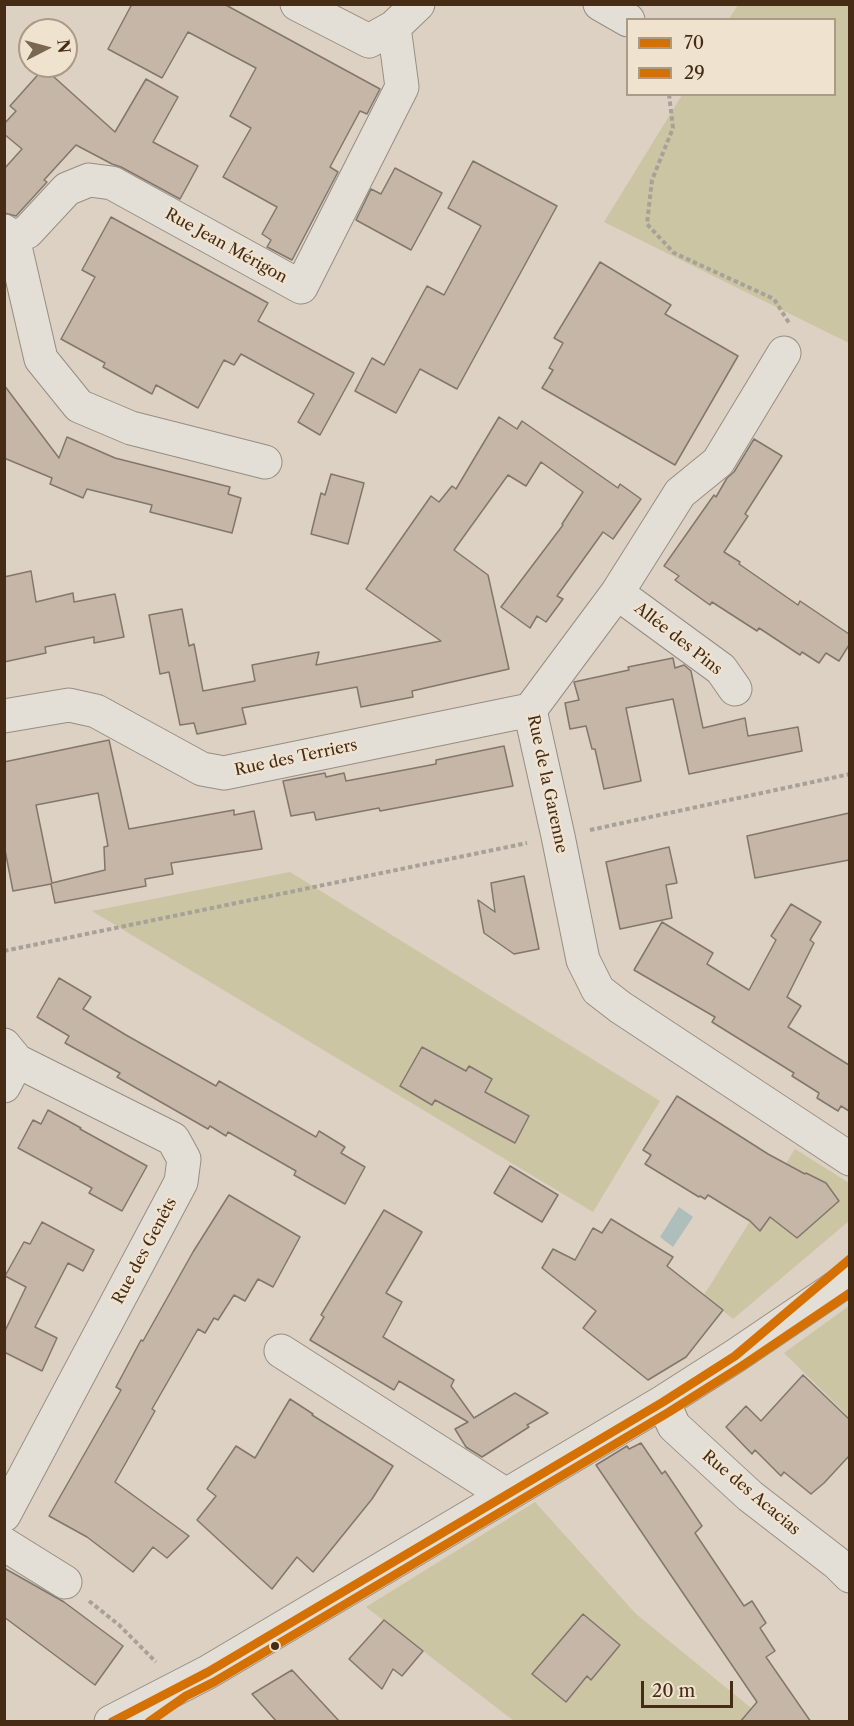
<!DOCTYPE html>
<meta charset="utf-8">
<style>
body{margin:0}
#map{position:relative;width:854px;height:1726px;overflow:hidden;background:#dcd1c2;font-family:"Libre Caslon Text",serif}
canvas{display:block}
.frame{position:absolute;inset:0;border:6px solid #462c15;pointer-events:none}
.legend{position:absolute;left:626px;top:18px;width:210px;height:78px;box-sizing:border-box;background:#efe3d0;border:2px solid #ab9a85;margin:0;padding:8px 10px;list-style:none;font-size:18px;color:#462c15}
.legend li{display:flex;align-items:center;gap:12px;height:30px}
.legend b{width:30px;border:2px solid #ab9a85}
.north{position:absolute;left:18px;top:18px;width:60px;height:60px;box-sizing:border-box;background:#efe3d0;border:2px solid #ab9a85;border-radius:50%;rotate:84deg;font-size:16px;font-weight:700;line-height:24px;text-align:center;color:#462c15}
.north::after{content:'';display:block;margin:auto;width:21px;height:27px;background:#7a6652;clip-path:polygon(50% 0,100% 100%,50% 72%,0 100%)}
.scale{position:absolute;left:641px;top:1681px;width:92px;height:27px;box-sizing:border-box;border:3px solid #462c15;border-top:0;padding-left:8px;font-size:18px;line-height:21px;white-space:nowrap;color:#462c15;-webkit-text-stroke:4px #efe3d0;paint-order:stroke}
</style>
<div id="map">
<canvas width="854" height="1726"></canvas>
<div class="frame"></div>
<ul class="legend">
<li><b style="height:8px;background:#d57103"></b>70</li>
<li><b style="height:8px;background:#d57103"></b>29</li>
</ul>
<div class="north">N</div>
<div class="scale">20 m</div>
</div>
<script>
const ctx = document.querySelector('canvas').getContext('2d');
ctx.lineJoin = 'round';
function paint(path, color) { ctx.fillStyle = color; ctx.fill(path, 'evenodd'); }
const shape = rows => new Path2D(rows.map(r => 'M' + r).join(''));
function stroke(path, color, width, dash) { ctx.strokeStyle = color; ctx.lineWidth = width; ctx.lineCap = dash ? 'butt' : 'round'; ctx.setLineDash(dash || []); ctx.stroke(path); }
function label(font, color, halo, rows, align = 'center') {
  ctx.font = font + ' "Libre Caslon Text",serif'; ctx.lineWidth = 4.5; ctx.setLineDash([]); ctx.textBaseline = 'middle'; ctx.strokeStyle = halo; ctx.fillStyle = color; for (const [text, x, y, turn = 0] of rows) {
    ctx.save(); ctx.translate(x, y); ctx.rotate((+turn || 0) * Math.PI / 180); ctx.textAlign = isNaN(turn) ? turn : align; if (halo) ctx.strokeText(text, 0, 0); ctx.fillText(text, 0, 0); ctx.restore();
  }
}
paint(shape([
 [738,5,849,5,849,343,604,222,682,95,834,94,834,20,729,19],
 [290,872,660,1101,593,1212,92,911],
 [795,1149,849,1183,849,1221,733,1319,704,1295],
 [849,1306,849,1417,784,1353],
 [535,1502,636,1614,767,1721,514,1721,366,1607]
]), '#cbc5a3');
paint(shape([
 [679,1207,693,1217,673,1247,660,1237]
]), '#adbebb');
const building = shape([
 [132,4,224,4,380,89,367,114,360,111,330,167,338,172,292,260,267,247,271,240,262,234,277,207,223,177,251,128,230,116,256,68,188,32,162,78,108,49,132,4],
 [44,68,115,132,146,79,178,97,153,142,198,166,180,199,121,167,112,164,76,145,44,180,47,182,16,216,4,213,4,169,22,149,4,134,4,124,16,111,10,106,44,68],
 [473,161,557,206,457,389,420,369,396,413,355,391,372,358,384,365,427,286,444,295,481,226,448,208,473,161],
 [395,168,442,193,411,250,356,220,371,189,381,194,395,168],
 [111,217,268,303,258,321,354,373,320,435,298,422,314,394,241,354,234,365,224,360,198,408,156,385,152,394,103,367,105,363,61,339,95,277,82,270,111,217],
 [600,262,671,305,665,314,738,356,675,465,542,388,553,370,549,368,563,343,554,338,600,262],
 [4,385,59,458,67,437,115,458,230,487,228,494,241,498,232,533,150,512,152,505,87,489,83,498,50,484,52,478,4,458,4,385],
 [499,417,517,429,522,421,618,488,620,484,641,499,613,539,603,532,557,596,563,599,546,622,537,616,530,628,501,607,563,525,562,524,583,492,541,462,526,486,508,475,454,550,488,575,509,669,412,691,413,697,361,707,357,687,242,708,246,724,197,734,194,723,180,725,169,672,160,674,149,615,182,609,189,646,194,644,203,691,255,681,252,665,319,652,316,665,441,641,366,589,431,496,439,502,452,486,456,489,499,417],
 [754,439,782,456,745,514,748,516,724,552,740,562,739,564,798,605,800,601,849,634,849,645,839,661,826,653,819,663,802,652,800,655,759,628,757,631,712,602,710,605,675,580,679,576,664,566,714,495,716,497,727,478,734,472,754,439],
 [331,474,364,483,348,544,311,534,321,493,325,495,331,474],
 [31,571,36,602,73,593,74,602,115,594,124,637,94,643,94,637,45,647,46,653,4,662,4,577,31,571],
 [673,658,675,668,684,665,691,671,703,728,745,718,748,736,798,727,802,751,689,774,673,699,626,708,641,781,604,789,595,749,592,749,586,726,570,729,565,703,579,700,574,682,629,670,628,667,673,658],
 [109,740,129,829,234,810,234,815,254,811,262,849,171,863,173,874,145,879,146,886,55,903,51,884,13,891,4,845,4,762,109,740],
 [98,793,108,846,104,847,105,870,52,883,36,805,98,793],
 [504,746,513,786,380,811,379,808,316,820,314,812,291,816,283,781,325,773,326,777,344,773,346,781,436,764,436,760,504,746],
 [849,813,849,860,755,878,747,836,849,813],
 [669,847,677,883,666,885,672,918,620,929,606,862,669,847],
 [524,876,539,949,514,954,484,933,478,900,495,912,491,883,524,876],
 [791,904,821,922,810,940,814,943,787,997,801,1006,788,1027,849,1065,849,1111,841,1106,838,1111,817,1098,819,1093,792,1076,794,1073,712,1022,715,1017,634,970,662,922,713,953,707,964,749,990,776,940,771,936,791,904],
 [59,978,91,997,83,1009,126,1035,216,1086,219,1081,316,1137,319,1131,345,1147,341,1153,365,1167,345,1204,294,1175,296,1171,228,1132,226,1136,210,1126,208,1129,117,1077,120,1073,65,1043,69,1036,37,1017,59,978],
 [422,1047,466,1071,469,1066,492,1079,485,1092,529,1116,515,1143,435,1100,432,1105,400,1086,422,1047],
 [677,1096,768,1154,805,1174,806,1173,826,1183,839,1201,797,1238,770,1217,760,1231,750,1221,708,1195,705,1199,700,1196,699,1197,645,1164,651,1155,643,1150,677,1096],
 [48,1110,81,1128,80,1129,147,1166,122,1211,89,1193,92,1188,18,1148,33,1120,41,1124,48,1110],
 [510,1166,558,1195,542,1222,494,1193,510,1166],
 [229,1195,300,1237,273,1287,258,1279,245,1301,234,1295,218,1320,214,1318,205,1333,198,1329,152,1409,155,1411,115,1482,189,1536,167,1558,153,1547,133,1572,87,1537,49,1516,121,1390,116,1387,141,1340,143,1341,193,1252,229,1195],
 [384,1210,422,1232,386,1293,402,1302,383,1337,454,1380,451,1386,474,1418,515,1393,548,1413,527,1425,529,1427,482,1457,466,1447,455,1429,468,1422,399,1381,394,1390,310,1340,324,1317,321,1315,384,1210],
 [611,1219,673,1257,667,1266,723,1310,686,1357,648,1380,583,1328,596,1311,542,1268,553,1249,575,1260,593,1228,602,1233,611,1219],
 [42,1222,94,1250,83,1271,68,1263,35,1327,57,1338,42,1371,4,1352,4,1333,26,1287,5,1276,24,1242,30,1244,42,1222],
 [803,1375,849,1419,849,1456,824,1483,811,1494,784,1472,781,1476,755,1450,752,1454,726,1427,746,1406,761,1421,803,1375],
 [290,1399,313,1414,312,1415,393,1466,372,1499,313,1572,297,1557,272,1589,197,1520,216,1496,207,1489,236,1446,255,1458,290,1399],
 [641,1443,662,1474,665,1471,702,1526,695,1533,744,1606,752,1601,766,1623,760,1628,775,1651,766,1657,811,1722,740,1722,757,1702,596,1465,627,1446,629,1449,641,1443],
 [4,1568,64,1602,123,1646,95,1685,4,1617,4,1568],
 [583,1614,620,1645,591,1680,587,1676,566,1702,532,1674,583,1614],
 [384,1620,423,1651,402,1676,393,1669,382,1689,349,1659,384,1620],
 [292,1670,340,1722,277,1722,252,1694,292,1670]
]);
paint(building, '#c5b6a7');
stroke(building, '#81776c', 1.5);
const minor = shape([
 [297,4,369,41,394,27,418,4],
 [600,4,628,20],
 [4,231,13,238,27,232,67,189,89,180,112,183,301,287,402,87,394,27],
 [13,238,41,359,79,406,131,428,265,462],
 [784,353,718,462,680,493,617,593,530,710,558,836,583,960,598,990,620,1007,850,1159],
 [617,593,721,669,735,689],
 [4,716,69,705,96,711,202,769,224,773,530,710],
 [4,1045,17,1061,173,1139,184,1159,181,1182,4,1515],
 [4,1086,17,1061],
 [281,1351,506,1495],
 [663,1402,674,1426,750,1496,838,1564,850,1576],
 [4,1544,65,1582],
 [111,1722,208,1672,663,1402,735,1356,850,1278]
]);
stroke(minor, '#978d82', 35);
stroke(shape([
 [669,94,673,128,652,180,647,224,674,253,774,299,789,323],
 [590,830,850,774],
 [4,951,527,843],
 [89,1601,119,1625,156,1662]
]), '#a8a198', 4, [4.5, 3]);
stroke(minor, '#e4dfd6', 33);
stroke(shape([
 [112,1722,208,1672,663,1402,735,1356,850,1259]
]), '#d57103', 9);
stroke(shape([
 [149,1722,186,1696,214,1682,669,1412,742,1366,850,1293]
]), '#d57103', 9);
for (const [x, y, r, color] of [
 [275,1646,5,"#462c15"]
]) { const dot = new Path2D(); dot.arc(x, y, r, 0, 2 * Math.PI); ctx.fillStyle = color; ctx.fill(dot); stroke(dot, '#efe3d0', 2); }
label('16px', '#462c15', '#efe3d0', [
 ["Rue Jean Mérigon",226,246,29],
 ["Allée des Pins",678,639,38],
 ["Rue des Terriers",296,758,-12],
 ["Rue de la Garenne",547,784,78],
 ["Rue des Genêts",145,1251,-62],
 ["Rue des Acacias",751,1493,40]
]);
</script>
